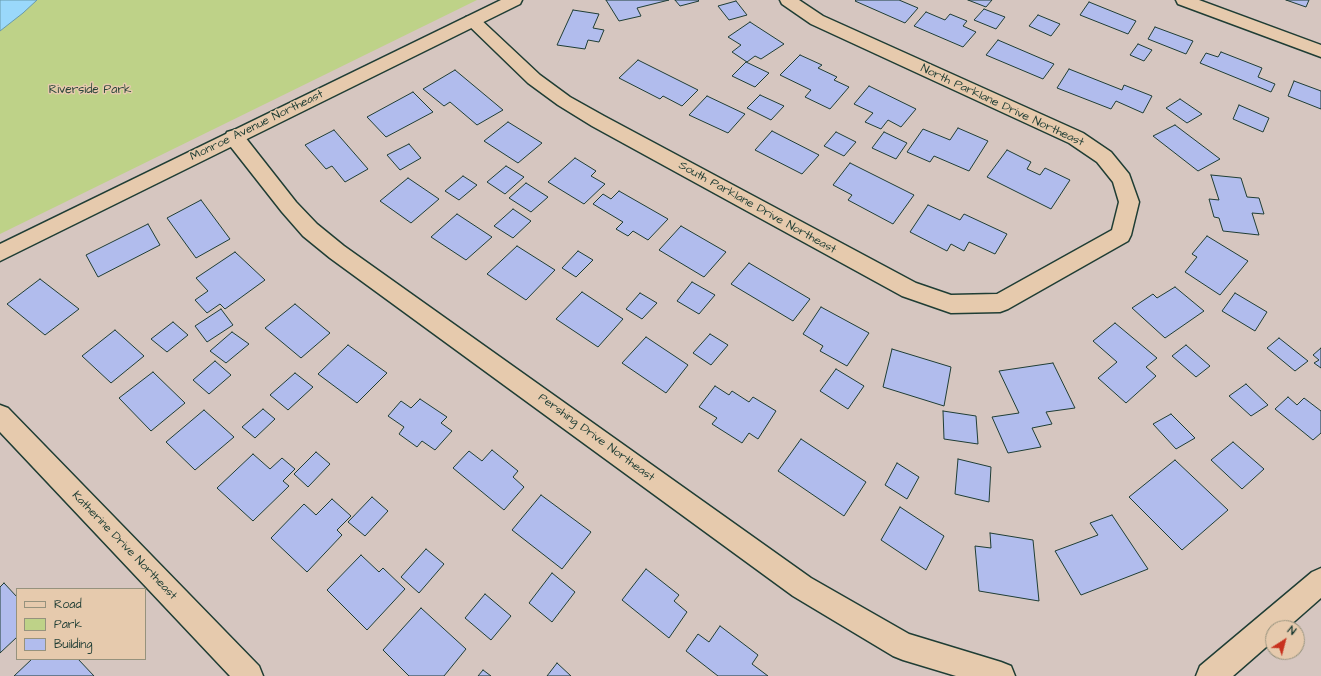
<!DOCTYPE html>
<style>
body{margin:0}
#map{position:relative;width:1321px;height:676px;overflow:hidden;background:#d6c6c0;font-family:"Architects Daughter",sans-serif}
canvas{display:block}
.legend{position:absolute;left:16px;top:588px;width:130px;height:72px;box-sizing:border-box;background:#e6caad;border:1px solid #96927d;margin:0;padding:5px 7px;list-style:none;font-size:12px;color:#1f3d34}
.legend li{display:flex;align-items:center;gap:8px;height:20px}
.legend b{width:20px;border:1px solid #96927d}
.north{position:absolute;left:1265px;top:620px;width:40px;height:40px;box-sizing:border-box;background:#e6caad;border:1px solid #96927d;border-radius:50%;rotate:36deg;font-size:11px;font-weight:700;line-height:16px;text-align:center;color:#1f3d34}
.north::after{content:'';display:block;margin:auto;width:14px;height:18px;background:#c8321e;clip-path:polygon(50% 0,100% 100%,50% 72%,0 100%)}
</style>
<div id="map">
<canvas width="1321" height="676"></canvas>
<ul class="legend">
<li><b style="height:5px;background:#e6caad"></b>Road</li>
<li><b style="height:11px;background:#bed288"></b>Park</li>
<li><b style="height:11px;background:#b1bced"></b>Building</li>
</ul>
<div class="north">N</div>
</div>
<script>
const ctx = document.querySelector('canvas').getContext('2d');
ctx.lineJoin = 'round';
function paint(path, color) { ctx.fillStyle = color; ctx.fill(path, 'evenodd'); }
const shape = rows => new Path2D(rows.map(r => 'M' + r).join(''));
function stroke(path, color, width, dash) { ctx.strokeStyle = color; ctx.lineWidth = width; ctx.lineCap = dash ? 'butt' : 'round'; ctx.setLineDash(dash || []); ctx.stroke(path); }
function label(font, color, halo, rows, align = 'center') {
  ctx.font = font + ' "Architects Daughter",sans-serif'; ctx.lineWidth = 3; ctx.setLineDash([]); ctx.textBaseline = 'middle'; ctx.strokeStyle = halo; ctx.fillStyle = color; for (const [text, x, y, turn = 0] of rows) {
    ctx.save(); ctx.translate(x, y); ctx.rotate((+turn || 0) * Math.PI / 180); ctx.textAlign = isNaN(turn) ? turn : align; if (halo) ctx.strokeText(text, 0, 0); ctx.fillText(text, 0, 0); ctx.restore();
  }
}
paint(shape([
 [0,0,477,0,0,234]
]), '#bed288');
const water = shape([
 [0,0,37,0,23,13,0,31,0,0]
]);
paint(water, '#9ad8fb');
stroke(water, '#699aab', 1);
const building = shape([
 [606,0,669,0,637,8,641,16,619,21,606,0],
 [675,0,698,0,699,1,680,6,675,0],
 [856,0,899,0,918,8,905,23,855,1,856,0],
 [968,0,992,0,986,7,968,0],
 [1286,0,1309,0,1306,7,1286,0],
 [736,1,747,15,729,20,718,6,736,1],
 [1089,2,1136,21,1128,34,1080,15,1089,2],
 [984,9,1005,17,996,29,974,20,984,9],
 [573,10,599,14,593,28,604,30,599,42,588,40,585,49,557,45,573,10],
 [926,12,945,20,950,14,967,21,963,26,976,32,963,47,914,26,926,12],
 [1038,15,1060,24,1051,36,1029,26,1038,15],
 [750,22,784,44,761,59,755,56,747,62,732,52,741,45,728,37,750,22],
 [1155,27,1193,41,1186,54,1148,39,1155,27],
 [998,40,1054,64,1043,79,986,55,998,40],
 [1138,44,1152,50,1144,61,1130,55,1138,44],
 [1221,52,1262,68,1258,77,1275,84,1271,92,1200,63,1206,53,1218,57,1221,52],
 [800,55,822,65,818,68,837,77,834,80,849,87,830,109,805,97,811,90,780,75,800,55],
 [638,60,698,90,682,106,663,96,660,99,619,78,638,60],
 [746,62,769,73,755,87,732,76,746,62],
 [1069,69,1122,90,1124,85,1152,96,1143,113,1116,101,1111,109,1057,88,1069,69],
 [455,70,503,110,477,125,450,102,444,106,423,89,455,70],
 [1294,81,1321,91,1321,109,1288,96,1294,81],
 [869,86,916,109,901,127,888,120,881,129,865,122,873,113,854,104,869,86],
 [413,92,433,112,386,137,367,117,413,92],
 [760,95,784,106,771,120,747,108,760,95],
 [707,96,745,114,728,133,689,115,707,96],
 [1180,99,1202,114,1187,123,1166,108,1180,99],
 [1239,105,1269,118,1263,132,1233,119,1239,105],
 [508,122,542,143,518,163,484,141,508,122],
 [1175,125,1220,159,1198,171,1153,136,1175,125],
 [958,128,988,141,969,171,934,156,930,162,907,152,923,129,950,140,958,128],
 [334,130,368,169,345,182,332,166,326,169,305,145,334,130],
 [772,131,819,155,802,174,755,150,772,131],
 [836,132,856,142,844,156,824,146,836,132],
 [884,132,907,143,896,159,872,148,884,132],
 [409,144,421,158,400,170,387,155,409,144],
 [1007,150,1031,162,1027,169,1040,175,1045,168,1070,180,1051,209,987,177,1007,150],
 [575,158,596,171,591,176,605,184,584,204,548,182,575,158],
 [850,163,914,195,893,224,848,200,852,195,833,185,850,163],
 [506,166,524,177,505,194,487,182,506,166],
 [1211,175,1241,178,1247,197,1259,198,1264,214,1252,213,1259,235,1223,231,1219,218,1214,217,1209,199,1219,200,1211,175],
 [463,176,477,185,459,200,445,191,463,176],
 [408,178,439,199,411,223,380,201,408,178],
 [526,183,548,197,531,212,509,198,526,183],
 [619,191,668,219,648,240,633,231,628,236,616,229,623,222,593,204,603,194,611,199,619,191],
 [201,200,230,239,196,258,167,218,201,200],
 [928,205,960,220,964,214,1007,234,995,254,969,242,964,251,951,244,947,251,910,232,928,205],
 [513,209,531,221,513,238,494,226,513,209],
 [457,214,492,237,466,260,431,237,457,214],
 [148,224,160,245,98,277,86,255,148,224],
 [681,226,726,252,704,277,659,250,681,226],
 [1207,236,1248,261,1220,295,1185,272,1197,257,1192,254,1207,236],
 [517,246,555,270,526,300,487,274,517,246],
 [578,251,593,260,576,277,562,268,578,251],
 [235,252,265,280,225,309,220,304,207,313,195,300,208,291,196,278,235,252],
 [749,263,810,299,793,321,731,284,749,263],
 [40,279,79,309,45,335,7,304,40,279],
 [692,282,715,295,699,314,677,301,692,282],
 [1175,287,1204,311,1165,338,1132,308,1153,294,1157,298,1175,287],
 [582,292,623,319,598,347,556,319,582,292],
 [640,293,657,303,642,319,626,309,640,293],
 [1235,293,1267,312,1255,331,1222,311,1235,293],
 [295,304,330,333,301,358,265,328,295,304],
 [821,307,869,333,847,366,820,351,823,346,803,334,821,307],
 [221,309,233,325,207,342,195,326,221,309],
 [173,322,188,335,167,352,151,339,173,322],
 [1115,323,1157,358,1146,367,1156,376,1126,403,1098,378,1117,362,1093,341,1115,323],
 [115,330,144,356,111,383,82,356,115,330],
 [232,332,249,344,226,363,210,351,232,332],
 [710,334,728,345,711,365,693,353,710,334],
 [646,337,688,365,666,393,622,363,646,337],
 [1279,338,1308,361,1295,371,1267,348,1279,338],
 [348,345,387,373,357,403,318,374,348,345],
 [1186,345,1210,366,1196,377,1172,356,1186,345],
 [1321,348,1321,368,1314,363,1319,360,1313,355,1321,348],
 [892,349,951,367,944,406,883,387,892,349],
 [215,361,231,375,209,394,193,380,215,361],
 [1053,363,1075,408,1046,412,1052,424,1032,428,1041,447,1008,453,992,417,1019,413,999,371,1053,363],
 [836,369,864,386,848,409,820,391,836,369],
 [153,372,185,403,151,431,119,398,153,372],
 [295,373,313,387,288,410,270,395,295,373],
 [1246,384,1268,405,1251,416,1229,396,1246,384],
 [715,386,729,395,732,391,749,402,753,397,776,411,758,439,749,433,742,443,712,424,717,418,699,407,715,386],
 [1288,397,1297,405,1304,398,1321,411,1321,433,1313,440,1275,409,1288,397],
 [420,399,447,417,441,423,452,431,435,450,422,441,417,447,399,434,404,427,388,416,401,401,411,408,420,399],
 [263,409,275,419,255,438,242,427,263,409],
 [204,410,234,437,195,470,166,442,204,410],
 [943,411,976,416,978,444,944,439,943,411],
 [1171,414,1195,438,1176,449,1153,424,1171,414],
 [801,439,866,482,844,516,778,471,801,439],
 [1233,442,1264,469,1242,489,1211,460,1233,442],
 [492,450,518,471,513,477,524,487,504,510,453,468,469,451,482,461,492,450],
 [316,452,330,464,308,487,294,474,316,452],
 [253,454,270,469,282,458,295,469,283,481,289,486,253,521,217,488,253,454],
 [958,459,991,467,989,502,955,494,958,459],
 [1175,460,1228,510,1182,550,1129,497,1175,460],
 [897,463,919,477,907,499,885,485,897,463],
 [541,495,591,532,562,569,512,530,541,495],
 [372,497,388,511,365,536,348,522,372,497],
 [332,499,351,516,337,530,342,535,307,572,271,538,304,504,316,515,332,499],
 [900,507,944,536,926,570,881,540,900,507],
 [1112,515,1148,569,1081,595,1055,551,1098,535,1090,523,1112,515],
 [990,533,1033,540,1039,601,979,591,975,546,991,548,990,533],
 [426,549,444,564,419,593,401,577,426,549],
 [361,555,379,572,383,568,405,589,367,630,327,590,361,555],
 [646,569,679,595,674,601,687,612,669,638,622,600,646,569],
 [552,573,575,592,552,622,529,603,552,573],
 [4,583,17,597,17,637,0,653,0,587,4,583],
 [485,594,511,616,491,640,465,618,485,594],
 [421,608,466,649,444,676,409,676,383,650,421,608],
 [720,626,758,655,752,664,768,676,718,676,686,651,698,634,709,642,720,626],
 [32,659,78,659,94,676,14,676,32,659],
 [557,663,571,676,547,676,557,663],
 [483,670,491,676,478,676,483,670]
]);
paint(building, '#b1bced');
stroke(building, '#1f3d34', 1);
const minor = shape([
 [780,0,799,0,823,16,1083,133,1111,152,1129,174,1139,202,1131,235,1128,241,1008,309,1000,312,951,313,902,296,592,126,558,105,528,83,464,21,466,17,472,16,478,17,540,75,570,97,604,116,916,283,951,295,997,294,1112,230,1119,202,1113,182,1097,162,1069,143,811,24,782,4,780,0],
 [1176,0,1199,0,1321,45,1321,57,1178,4,1176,0],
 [234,130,241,132,296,202,317,224,344,246,811,578,909,634,1001,662,1011,666,1015,676,956,676,903,660,893,656,793,596,330,258,303,236,282,212,227,142,225,137,227,132,234,130],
 [0,405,8,408,259,666,263,676,230,676,0,432,0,405],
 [1321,568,1321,598,1287,628,1273,628,1273,641,1233,676,1196,676,1200,666,1312,572,1321,568]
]);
const secondary = shape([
 [501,0,522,0,520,4,0,261,0,244,501,0]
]);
stroke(minor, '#1f3d34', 3);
stroke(secondary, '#1f3d34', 3);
paint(minor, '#e6caad');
paint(secondary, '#e6caad');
label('12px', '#274438', '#e6caad', [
 ["Riverside Park",90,90]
]);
label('12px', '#1f3d34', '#e6caad', [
 ["North Parklane Drive Northeast",1002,106,25],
 ["Monroe Avenue Northeast",257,126,-26],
 ["South Parklane Drive Northeast",757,208,29],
 ["Pershing Drive Northeast",596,438,36],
 ["Katherine Drive Northeast",124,546,46]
]);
</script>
